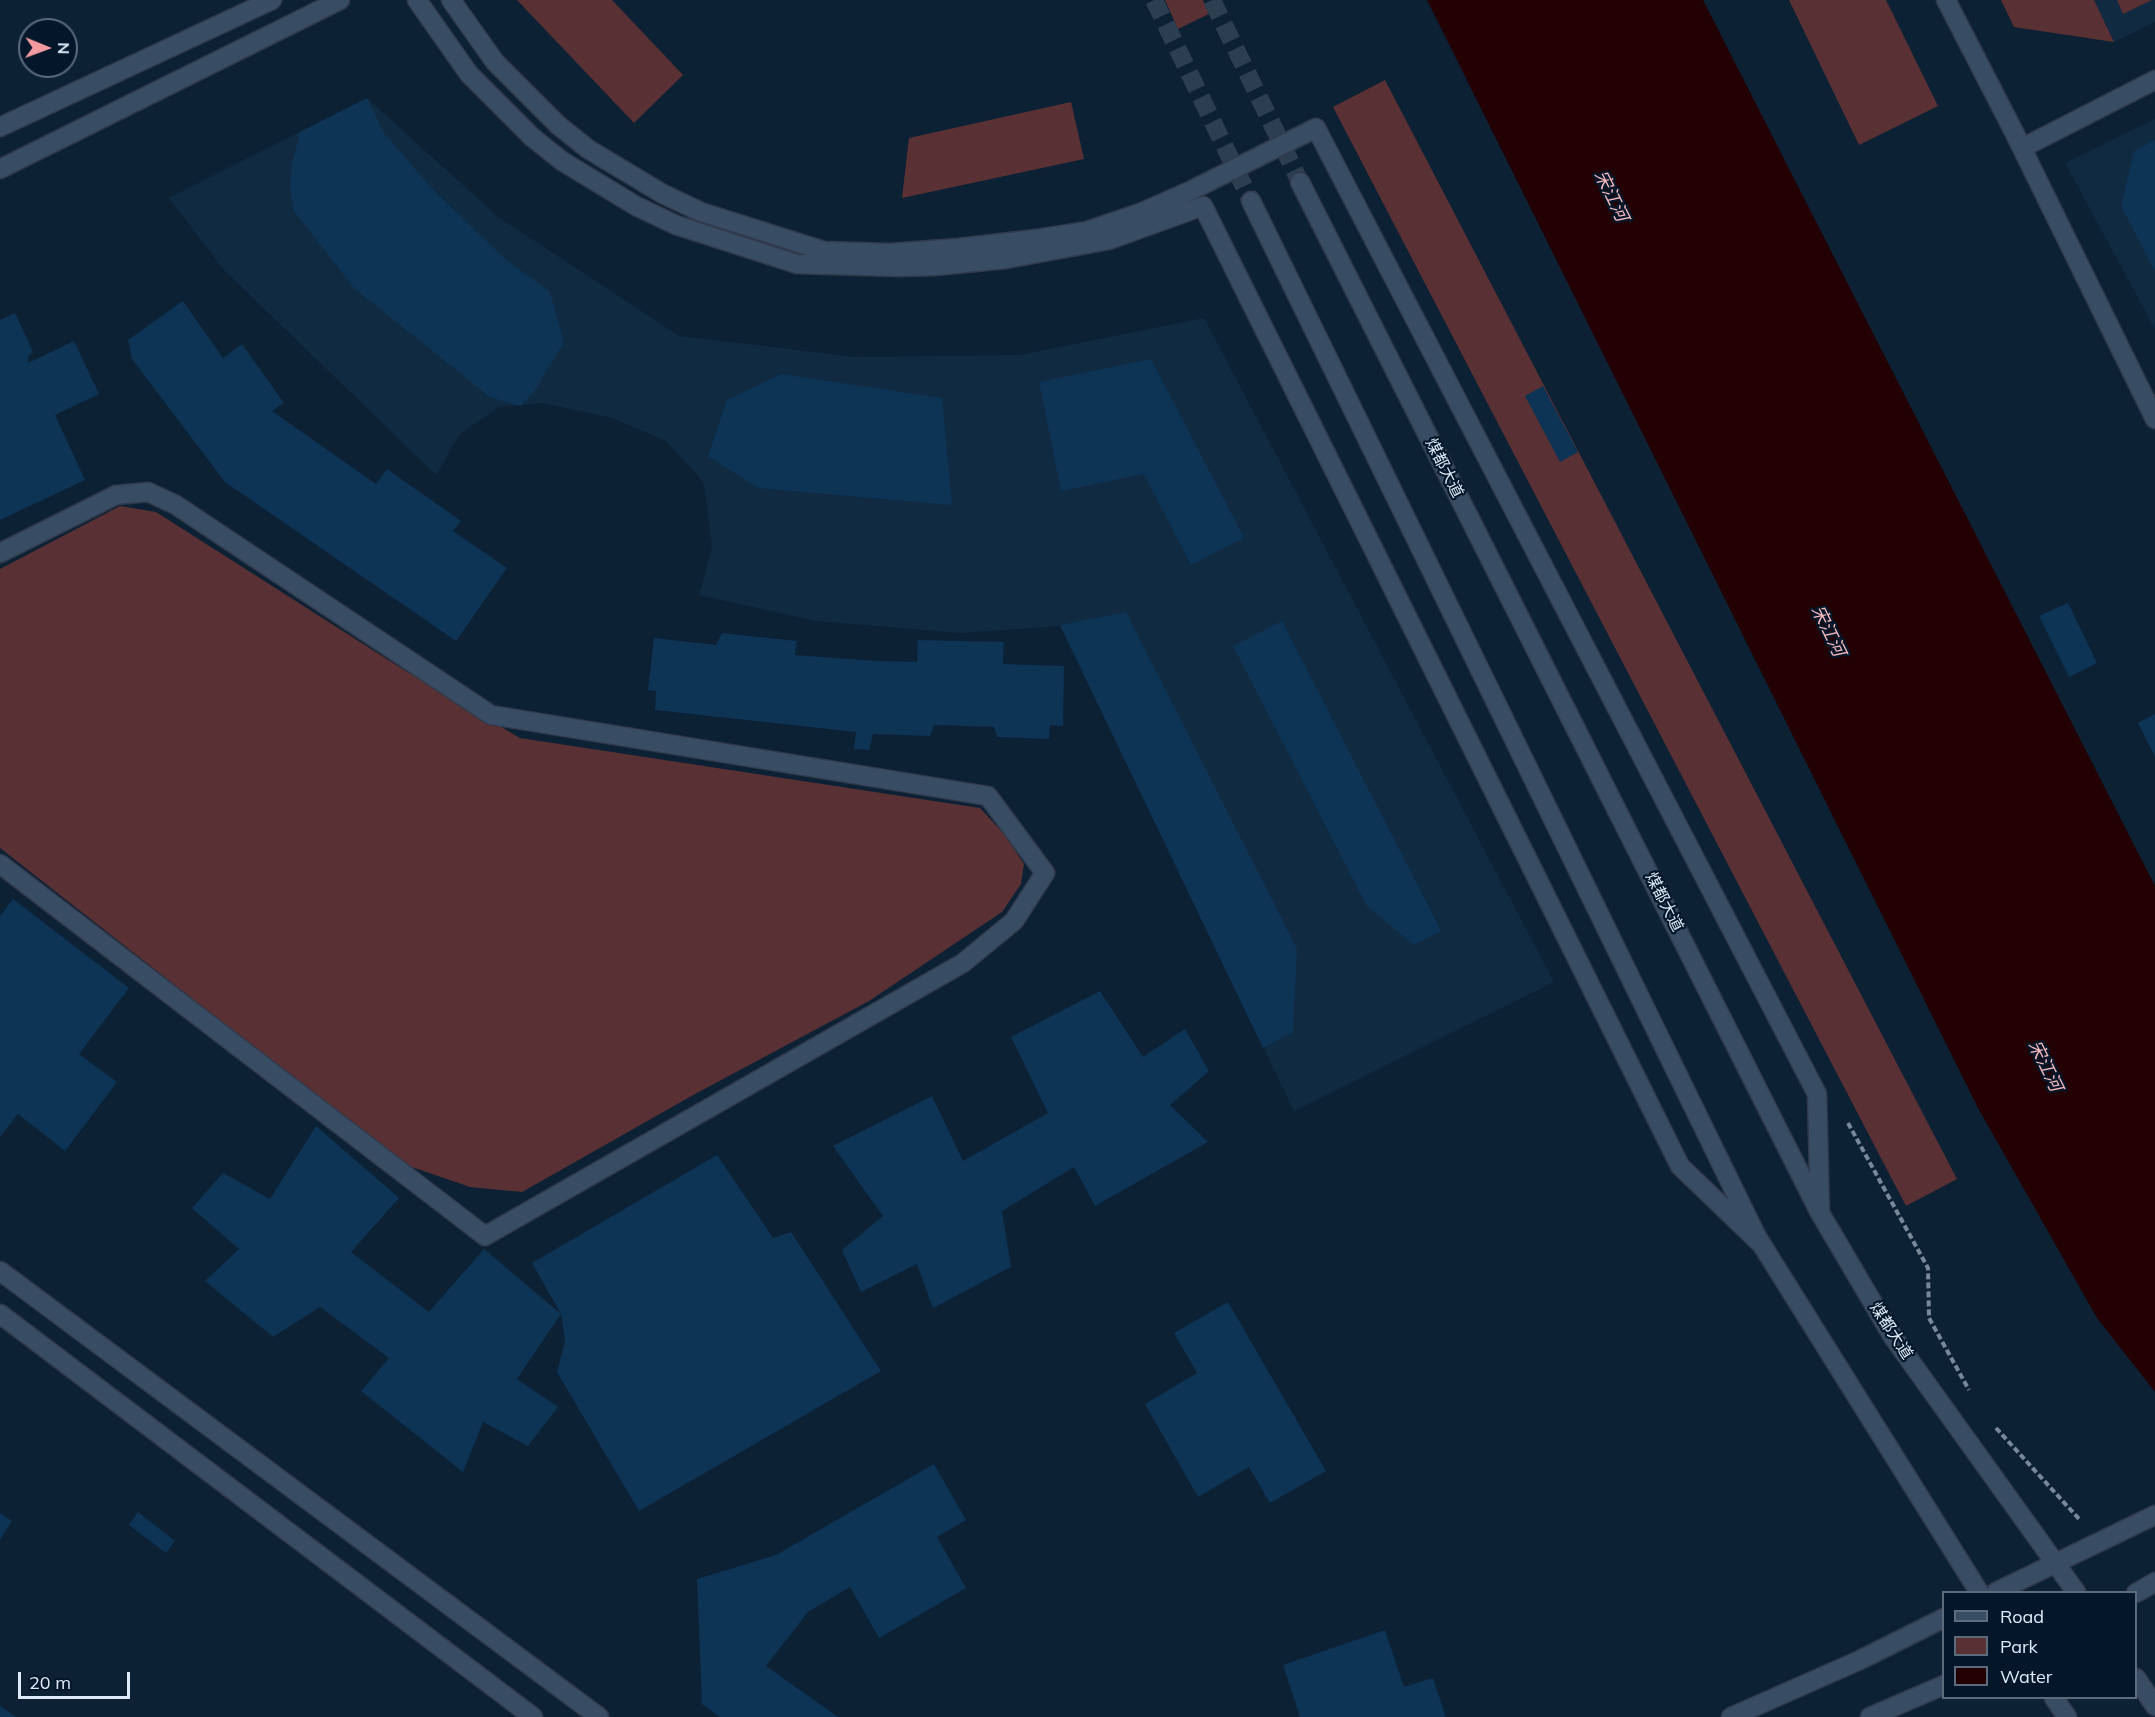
<!DOCTYPE html>
<meta charset="utf-8">
<style>
body{margin:0}
#map{position:relative;width:2155px;height:1717px;overflow:hidden;background:#0d2134;font-family:Mulish,sans-serif}
canvas{display:block}
.legend{position:absolute;left:1942px;top:1591px;width:195px;height:108px;box-sizing:border-box;background:#04172a;border:2px solid #5b6b7c;margin:0;padding:8px 10px;list-style:none;font-size:18px;color:#deeaf8}
.legend li{display:flex;align-items:center;gap:12px;height:30px}
.legend b{width:30px;border:2px solid #5b6b7c}
.north{position:absolute;left:18px;top:18px;width:60px;height:60px;box-sizing:border-box;background:#04172a;border:2px solid #5b6b7c;border-radius:50%;rotate:91deg;font-size:16px;font-weight:700;line-height:24px;text-align:center;color:#deeaf8}
.north::after{content:'';display:block;margin:auto;width:21px;height:27px;background:#f49b9f;clip-path:polygon(50% 0,100% 100%,50% 72%,0 100%)}
.scale{position:absolute;left:18px;top:1672px;width:112px;height:27px;box-sizing:border-box;border:3px solid #deeaf8;border-top:0;padding-left:8px;font-size:18px;line-height:21px;white-space:nowrap;color:#deeaf8;-webkit-text-stroke:4px #04172a;paint-order:stroke}
</style>
<div id="map">
<canvas width="2155" height="1717"></canvas>
<ul class="legend">
<li><b style="height:8px;background:#384d63"></b>Road</li>
<li><b style="height:16px;background:#593033"></b>Park</li>
<li><b style="height:16px;background:#230003"></b>Water</li>
</ul>
<div class="north">N</div>
<div class="scale">20 m</div>
</div>
<script>
const ctx = document.querySelector('canvas').getContext('2d');
ctx.lineJoin = 'round';
function paint(path, color) { ctx.fillStyle = color; ctx.fill(path, 'evenodd'); }
const shape = rows => new Path2D(rows.map(r => 'M' + r).join(''));
function stroke(path, color, width, dash) { ctx.strokeStyle = color; ctx.lineWidth = width; ctx.lineCap = dash ? 'butt' : 'round'; ctx.setLineDash(dash || []); ctx.stroke(path); }
function label(font, color, halo, rows, align = 'center') {
  ctx.font = font + ' Mulish,"Noto Sans SC",sans-serif'; ctx.lineWidth = 4.5; ctx.setLineDash([]); ctx.textBaseline = 'middle'; ctx.strokeStyle = halo; ctx.fillStyle = color; for (const [text, x, y, turn = 0] of rows) {
    ctx.save(); ctx.translate(x, y); ctx.rotate((+turn || 0) * Math.PI / 180); ctx.textAlign = isNaN(turn) ? turn : align; if (halo) ctx.strokeText(text, 0, 0); ctx.fillText(text, 0, 0); ctx.restore();
  }
}
paint(shape([
 [2094,0,2155,0,2155,22,2114,42],
 [367,98,497,216,679,336,856,357,1020,355,1204,318,1554,982,1294,1111,1060,626,961,633,816,621,699,595,712,548,704,483,666,441,612,418,543,403,499,407,460,434,436,475,224,270,169,198],
 [2155,119,2155,329,2065,163]
]), '#102a42');
paint(shape([
 [517,0,612,0,683,75,634,123],
 [1165,0,1203,0,1209,14,1178,29],
 [1789,0,1886,0,1938,106,1859,145],
 [2001,0,2094,0,2114,42,2014,27],
 [2117,0,2152,0,2123,14],
 [1385,80,1957,1179,1906,1206,1333,107],
 [1071,102,1084,159,902,198,909,138],
 [120,506,156,512,404,670,520,738,980,808,1004,834,1024,864,1021,884,1002,912,869,1001,695,1094,522,1192,470,1187,403,1164,0,848,0,569]
]), '#593033');
paint(shape([
 [1427,0,1703,0,2155,886,2155,1392,2097,1318,1978,1108]
]), '#230003');
paint(shape([
 [367,98,384,133,433,190,504,258,550,292,564,342,533,393,520,406,490,397,354,288,294,211,290,189,292,164,300,132],
 [2155,140,2155,271,2121,206,2134,151],
 [183,301,223,358,242,344,284,403,272,411,376,484,387,469,461,521,453,531,507,568,456,641,225,482,132,359,128,340],
 [15,313,33,352,28,356,28,363,74,341,99,394,55,415,85,480,0,520,0,320],
 [1151,359,1244,538,1191,565,1144,474,1061,491,1039,382],
 [781,374,942,398,952,505,758,488,708,456,727,400],
 [1543,386,1578,452,1560,462,1525,396],
 [2068,603,2097,663,2069,677,2039,616],
 [1126,612,1297,949,1293,1032,1263,1048,1060,625],
 [1282,621,1441,931,1414,945,1367,906,1233,646],
 [722,633,797,641,795,655,876,661,917,662,918,640,1004,642,1003,664,1064,666,1063,726,1050,725,1049,739,997,737,994,727,934,725,930,736,873,734,869,750,854,749,856,732,655,710,656,691,648,690,654,638,716,645],
 [2155,714,2155,757,2138,723],
 [13,899,129,988,79,1054,117,1082,65,1151,18,1114,0,1137,0,916],
 [1100,991,1143,1057,1185,1029,1209,1071,1170,1105,1208,1142,1095,1206,1074,1167,1002,1211,1011,1267,933,1308,917,1264,861,1292,842,1250,883,1216,833,1146,932,1096,963,1161,1048,1113,1011,1037],
 [316,1126,399,1198,351,1252,429,1312,484,1249,561,1314,517,1379,558,1407,528,1446,483,1422,463,1472,361,1391,389,1358,320,1307,273,1337,205,1281,239,1249,192,1208,223,1173,270,1199],
 [717,1155,773,1238,791,1232,881,1371,639,1511,557,1372,565,1342,561,1314,532,1263],
 [1228,1302,1326,1471,1270,1503,1249,1467,1198,1497,1145,1404,1197,1373,1174,1333],
 [934,1464,966,1520,937,1537,966,1588,879,1638,850,1587,808,1612,766,1666,838,1717,720,1717,702,1704,697,1579,776,1555],
 [138,1512,175,1541,166,1553,129,1525],
 [0,1513,12,1521,0,1540],
 [1385,1630,1404,1687,1433,1678,1446,1717,1300,1717,1283,1665],
 [0,1706,16,1717,0,1717]
]), '#0d3355');
stroke(shape([
 [1154,0,1251,201],
 [1212,0,1300,182]
]), '#2c3f51', 18, [18, 9]);
const street = shape([
 [2022,148,2155,80],
 [0,553,116,495,148,492,176,505,491,715,988,796,1045,873,1014,921,963,963,485,1236,0,864]
]);
const secondary = shape([
 [417,0,469,74,532,137,562,161,636,206,676,225,797,264,897,267,935,266,1006,259,1109,240,1203,206,1680,1166,1760,1243],
 [451,0,495,62,558,125,588,149,663,194,701,212,824,251,890,253,958,248,1036,239,1087,231,1140,213,1192,190,1316,128,1817,1094,1820,1213],
 [1946,0,2014,132,2155,419],
 [0,127,272,0],
 [0,169,340,0],
 [1300,182,1820,1213,1893,1337,2076,1592],
 [1251,201,1757,1237,1979,1592],
 [0,1271,599,1717],
 [0,1314,533,1717],
 [1996,1592,2155,1515],
 [2136,1593,2155,1582],
 [2136,1678,2155,1706],
 [2054,1698,2067,1717],
 [1731,1717,1860,1660,1944,1618],
 [1870,1717,1944,1685]
]);
stroke(street, '#313a4c', 21);
stroke(secondary, '#313a4c', 21);
stroke(shape([
 [1848,1123,1928,1268,1929,1318,1969,1390],
 [1996,1428,2080,1520]
]), '#788898', 4, [6, 3]);
stroke(street, '#384d63', 18);
stroke(secondary, '#384d63', 18);
label('16px', '#deeaf8', '#04172a', [
 ["煤都大道",1444,468,63],
 ["煤都大道",1664,902,63],
 ["煤都大道",1891,1331,57]
]);
label('italic 18px', '#f8b9bb', '#04172a', [
 ["宋江河",1611,196,64],
 ["宋江河",1828,631,64],
 ["宋江河",2045,1066,64]
]);
</script>
